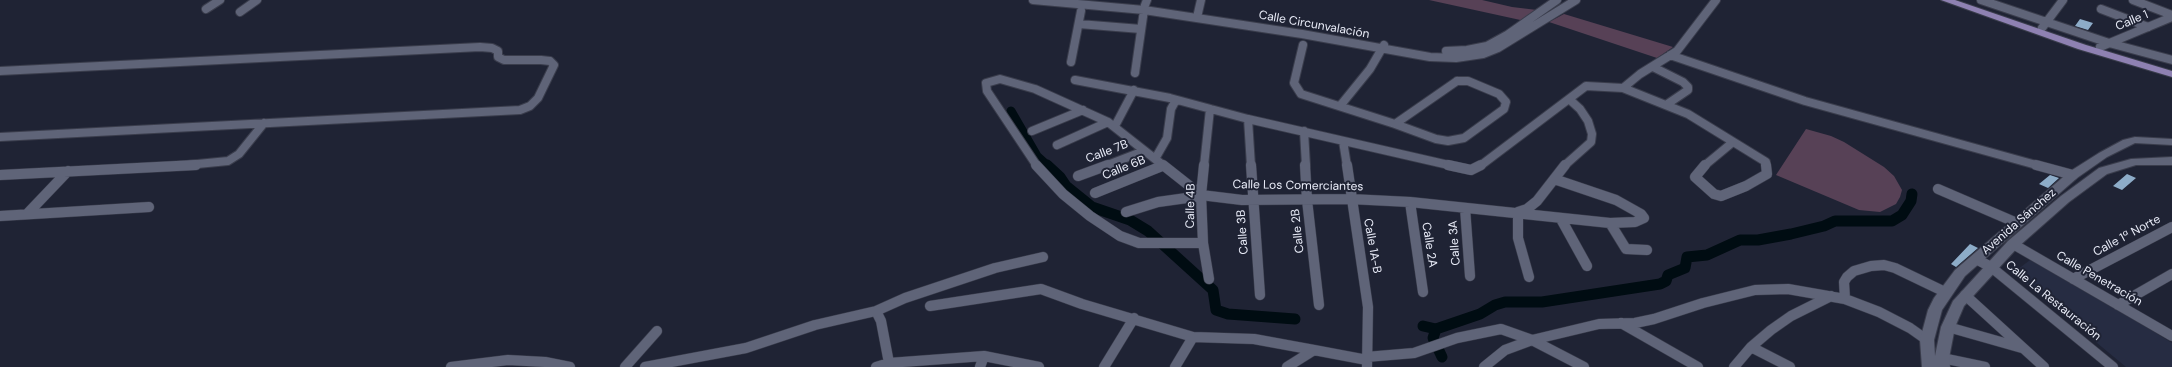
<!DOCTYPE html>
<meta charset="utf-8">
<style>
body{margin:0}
canvas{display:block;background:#1f2334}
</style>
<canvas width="2172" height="367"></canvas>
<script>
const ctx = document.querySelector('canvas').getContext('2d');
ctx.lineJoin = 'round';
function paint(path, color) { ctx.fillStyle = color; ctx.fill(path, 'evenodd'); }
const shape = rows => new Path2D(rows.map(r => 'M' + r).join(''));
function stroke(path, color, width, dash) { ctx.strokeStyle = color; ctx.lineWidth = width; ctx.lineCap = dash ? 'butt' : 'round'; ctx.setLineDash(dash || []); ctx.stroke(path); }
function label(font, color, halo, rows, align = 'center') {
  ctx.font = font + ' "DM Sans",sans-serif'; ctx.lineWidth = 4; ctx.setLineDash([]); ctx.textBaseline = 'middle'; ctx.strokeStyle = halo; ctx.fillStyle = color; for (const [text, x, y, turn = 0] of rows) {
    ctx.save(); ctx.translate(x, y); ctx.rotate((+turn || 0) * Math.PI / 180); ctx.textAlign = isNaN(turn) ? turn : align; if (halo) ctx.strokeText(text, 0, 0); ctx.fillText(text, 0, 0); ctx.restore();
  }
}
paint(shape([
 [2034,257,2172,343,2172,367,2126,367,2013,273]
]), '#262c42');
paint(shape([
 [1429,0,1482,0,1512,7,1537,10,1525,21],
 [1564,14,1673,47,1657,58,1549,22],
 [1806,129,1831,136,1844,142,1884,167,1894,176,1902,190,1900,197,1896,204,1880,212,1859,210,1776,175]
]), '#574156');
stroke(shape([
 [1011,111,1037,156,1048,166]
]), '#000c12', 9);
stroke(shape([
 [1047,165,1060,177,1066,186,1092,207,1130,220,1148,231,1213,290,1216,310,1228,314,1295,319],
 [1423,326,1436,329,1433,338,1442,357],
 [1436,329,1480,314,1495,305,1505,302,1542,302,1660,284,1666,281,1668,275,1685,268,1687,257,1707,255,1740,240,1758,240,1791,234,1824,226,1835,221,1892,221,1902,215,1911,201,1912,194]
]), '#000c12', 11);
paint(shape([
 [2080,19,2093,23,2088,30,2075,26],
 [2127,174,2136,178,2122,190,2113,186],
 [2050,175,2059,178,2048,188,2039,184],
 [1970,244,1978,248,1956,267,1951,264]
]), '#8dacc8');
const streetFar1 = shape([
 [1033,0,1144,10,1302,34,1430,57,1456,58,1483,54,1498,48,1576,0],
 [1981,0,2109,43,2172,60],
 [2133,0,2172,15],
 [1145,5,1147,0],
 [206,9,220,0],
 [2101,9,2148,27],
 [240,12,257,0],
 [1198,13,1201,0],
 [1079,24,1141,29],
 [2042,28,2063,0],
 [1303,45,1294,83,1301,94,1395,124],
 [2100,47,2172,17],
 [1446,51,1467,50,1487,46,1507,35,1557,0],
 [1670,55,1805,101,2040,166],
 [1071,62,1081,11],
 [1653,67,1683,82,1688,87,1688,90,1666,105],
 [0,71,480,47,492,48,498,51,498,57,504,60,541,60,550,61,554,65,538,98,530,106,520,110,0,137],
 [1135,73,1144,10],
 [1075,80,1170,98,1248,119,1453,166],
 [1457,81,1468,81,1499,94,1506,102,1504,109,1464,138,1448,141,1436,139,1395,124,1457,81],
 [1623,88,1640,74,1677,51,1716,0],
 [1340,106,1370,69,1384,45],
 [1248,119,1251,166],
 [1115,126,1134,90],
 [1032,131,1083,110],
 [1304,131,1306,166],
 [1343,141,1347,166],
 [1057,145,1108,122],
 [1155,159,1167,138,1171,109,1176,100],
 [177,166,228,161,239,154,264,123],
 [1037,166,987,91,986,83,1000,79,1035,89,1108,122,1164,166],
 [1105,166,1144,151],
 [1204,166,1210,109],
 [1480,166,1586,86,1623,88,1688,114,1766,162,1766,166],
 [1564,166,1591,142,1592,134,1588,121,1580,109,1569,99],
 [1704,166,1733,142]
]);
const street = shape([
 [1036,165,1063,194,1090,216,1120,236,1139,243,1203,243],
 [1163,165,1201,195,1242,200,1350,199,1410,202,1610,223,1635,222,1644,218,1641,214,1616,200,1554,179],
 [1204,165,1201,195,1203,243,1209,279],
 [1251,165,1260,295],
 [1305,165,1307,200,1319,305],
 [1347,165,1368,307,1367,367],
 [1448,165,1471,170,1481,165],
 [1705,165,1695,177,1714,194,1721,196,1746,186,1767,174,1766,165],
 [2036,165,2073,175],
 [0,175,196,165],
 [1078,176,1108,165],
 [1938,189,2017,223],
 [1095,193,1162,166],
 [1410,202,1423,292],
 [1465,208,1470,276],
 [1126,212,1158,202,1201,196],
 [1518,212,1527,209,1537,201,1565,165],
 [1518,212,1518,238,1529,277],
 [27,214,68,171],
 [0,216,149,207],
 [1561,219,1587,266],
 [1610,223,1626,249,1647,250],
 [2013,244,2172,336],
 [1976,259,1991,267,2113,367],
 [2073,279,2172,227],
 [1965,295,2044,367],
 [1845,299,1844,282,1847,277,1854,271,1871,266,1884,265,1895,268,1945,292],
 [2118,305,2172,274],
 [930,306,1041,289,1082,304,1193,337,1254,339,1314,350],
 [876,311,881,321,889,363],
 [1621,323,1698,367],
 [1948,327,2022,348],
 [1751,347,1790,367],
 [1366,357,1414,353,1457,338,1501,329,1532,340,1584,367],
 [1942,358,1985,367],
 [451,367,508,360,545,362,570,367],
 [625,367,657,331],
 [645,367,746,348,815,325,876,311,905,298,995,268,1043,257],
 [876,367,889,363,984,356,1039,367],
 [980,367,984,356],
 [1104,367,1134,318],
 [1175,367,1193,337],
 [1287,367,1314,350,1367,360],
 [1484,367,1505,350,1532,340,1599,324,1635,323,1654,319,1703,303,1755,290,1788,289,1845,299,1879,312,1910,328,1927,340],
 [1734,367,1751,347,1771,330,1791,316,1831,296]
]);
const secondary = shape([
 [2135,137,2172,139,2172,145,2135,143,2107,157,2077,178,1965,276,1942,310,1934,340,1935,356,1941,327,1953,301,2008,241,2061,196,2099,168,2131,159,2172,157,2172,165,2136,165,2107,174,2069,202,2018,247,1964,306,1955,327,1949,358,1950,367,1922,367,1920,340,1928,310,1934,298,1955,270,2069,172,2099,153,2123,140,2135,137]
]);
const primary = shape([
 [1941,0,1955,0,2086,45,2172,71,2172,77,2078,49,1941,0]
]);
stroke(streetFar1, '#3a3d4c', 10);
stroke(street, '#3a3d4c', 11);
stroke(secondary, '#3a3d4c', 2);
stroke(primary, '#3a3d4c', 2);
stroke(streetFar1, '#5f6478', 8);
stroke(street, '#5f6478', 10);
paint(secondary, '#5f6478');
paint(primary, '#8e81b2');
label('12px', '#e9ecf8', '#1f2334', [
 ["Calle 1",2132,21,-23],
 ["Calle Circunvalación",1314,25,10],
 ["Calle 7B",1107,152,-21],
 ["Calle 6B",1124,168,-22],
 ["Calle Los Comerciantes",1298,186,1],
 ["Calle 4B",1191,206,-89],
 ["Avenida Sánchez",2019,222,-41],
 ["Calle 2B",1298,231,-96],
 ["Calle 3B",1243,232,-94],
 ["Calle 1ª Norte",2127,236,-28],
 ["Calle 3A",1455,243,-94],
 ["Calle 2A",1429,245,81],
 ["Calle 1A-B",1372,246,80],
 ["Calle Penetración",2099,279,30],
 ["Calle La Restauración",2053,301,39]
]);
</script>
